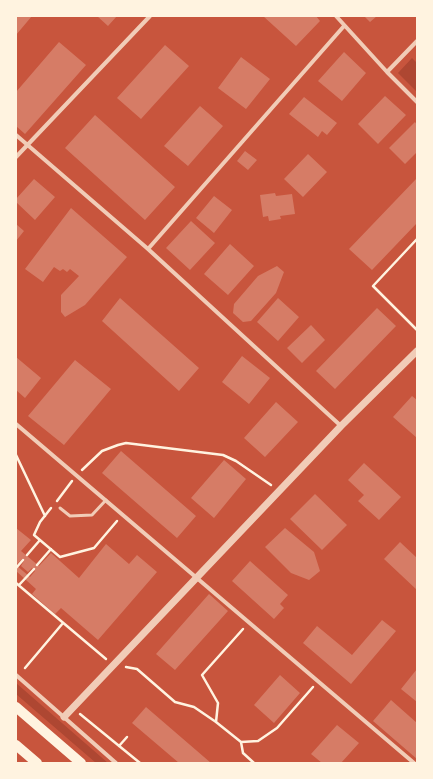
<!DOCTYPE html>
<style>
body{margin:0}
#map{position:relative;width:433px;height:779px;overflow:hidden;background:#c8553d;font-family:"Alegreya Sans",sans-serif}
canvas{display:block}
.frame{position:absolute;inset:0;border:17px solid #fff3e0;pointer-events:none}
</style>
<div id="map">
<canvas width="433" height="779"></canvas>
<div class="frame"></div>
</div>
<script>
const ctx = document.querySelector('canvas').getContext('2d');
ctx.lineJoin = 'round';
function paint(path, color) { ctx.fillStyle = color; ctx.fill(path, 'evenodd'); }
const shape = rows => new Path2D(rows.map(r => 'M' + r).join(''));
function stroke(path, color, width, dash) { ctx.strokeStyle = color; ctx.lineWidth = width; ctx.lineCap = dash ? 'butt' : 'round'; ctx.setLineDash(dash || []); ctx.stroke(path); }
paint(shape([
 [412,58,417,63,417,92,398,73],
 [16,683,108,763,96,763,16,694]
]), '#ae4732');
paint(shape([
 [16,16,32,16,16,35],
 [97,16,117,16,108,26],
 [263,16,316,16,320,21,296,46],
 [364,16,377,16,370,22],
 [59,42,86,65,25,134,16,126,16,92],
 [165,45,189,66,141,119,117,98],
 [344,52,366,73,342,101,318,81],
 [241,57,270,79,246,109,218,88],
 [385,96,406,115,378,144,358,124],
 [304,97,337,123,327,135,322,131,318,137,289,114],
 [200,106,223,126,188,166,164,146],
 [95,115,175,187,145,220,65,148],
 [415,122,417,125,417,152,405,164,389,148],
 [245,151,257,160,248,170,237,161],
 [308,154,327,172,303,197,284,179],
 [417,178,417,223,372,270,349,249],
 [34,179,55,197,35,220,16,202,16,199],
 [275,193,276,196,292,194,295,214,280,216,281,219,269,221,268,216,263,217,260,195],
 [214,196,232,210,214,233,196,218],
 [71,208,127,257,85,305,65,317,61,312,61,295,79,276,70,269,67,272,63,269,60,271,54,267,43,282,25,269],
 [191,221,215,243,190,270,166,248],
 [16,224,24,231,16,241],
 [230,244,254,266,228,295,204,274],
 [277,266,284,272,276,293,251,321,243,322,233,313,234,304,258,276],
 [120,298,199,368,179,391,102,321],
 [278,298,299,317,278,341,257,322],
 [377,308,396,326,335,389,316,371],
 [311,325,325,340,302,363,287,348],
 [242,356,270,378,249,404,222,382],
 [16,357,41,378,25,398,16,390],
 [75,360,111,389,64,445,28,416],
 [412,396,417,400,417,438,393,417],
 [276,402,298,422,265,457,244,438],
 [121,451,196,516,177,538,102,473],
 [224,460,246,479,214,518,191,498],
 [364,463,401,497,379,520,358,501,364,495,348,480],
 [315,494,347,525,322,550,290,519],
 [16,528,31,540,21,551,39,566,51,553,79,578,106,544,129,564,137,555,157,572,98,640,61,608,55,614,32,594,36,589,16,571],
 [22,559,24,561,21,566,28,572,32,568,35,571,30,577,16,565],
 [285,528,314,552,320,571,309,580,291,573,265,547],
 [400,542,417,558,417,590,384,559],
 [250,561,288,595,280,604,284,608,274,619,232,581],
 [209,594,228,611,175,670,156,654],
 [382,620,396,631,351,684,303,643,317,626,352,655],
 [417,669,417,702,401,689],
 [280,675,300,693,274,723,254,705],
 [391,700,417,723,417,759,373,721],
 [146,707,211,763,179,763,132,723],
 [337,725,359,743,341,763,322,763,311,754]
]), '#d67c66');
stroke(shape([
 [417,239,373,286,417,330],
 [16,455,45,516],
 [82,470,102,451,118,445,126,443,223,455,236,461,271,485],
 [57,501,72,481],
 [51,508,40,522,34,535,60,557,94,548,117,521],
 [27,555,40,540],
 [37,565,51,549],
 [16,568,23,560],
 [16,583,106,659],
 [19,585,34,569],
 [126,667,137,669,175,702,194,707,216,722,241,742,243,753,254,763],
 [25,668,63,623],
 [80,714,140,763],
 [216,722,218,703,202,675,243,629],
 [241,742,258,741,277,728,313,687],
 [119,746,127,737]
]), '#fff3e0', 2.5);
stroke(shape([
 [60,508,70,516,92,515,106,500]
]), '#f1ccb7', 3);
stroke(shape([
 [336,16,387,72,417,102],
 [387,72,417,41],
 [16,135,148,249,341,426],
 [16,157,150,16],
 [148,249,344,26],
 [16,424,414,763],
 [16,675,116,763]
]), '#f1ccb7', 4);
stroke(shape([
 [64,717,341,426,417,351]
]), '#f1ccb7', 7);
stroke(shape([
 [16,707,81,763],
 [16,745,37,763]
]), '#fff3e0', 10);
</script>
